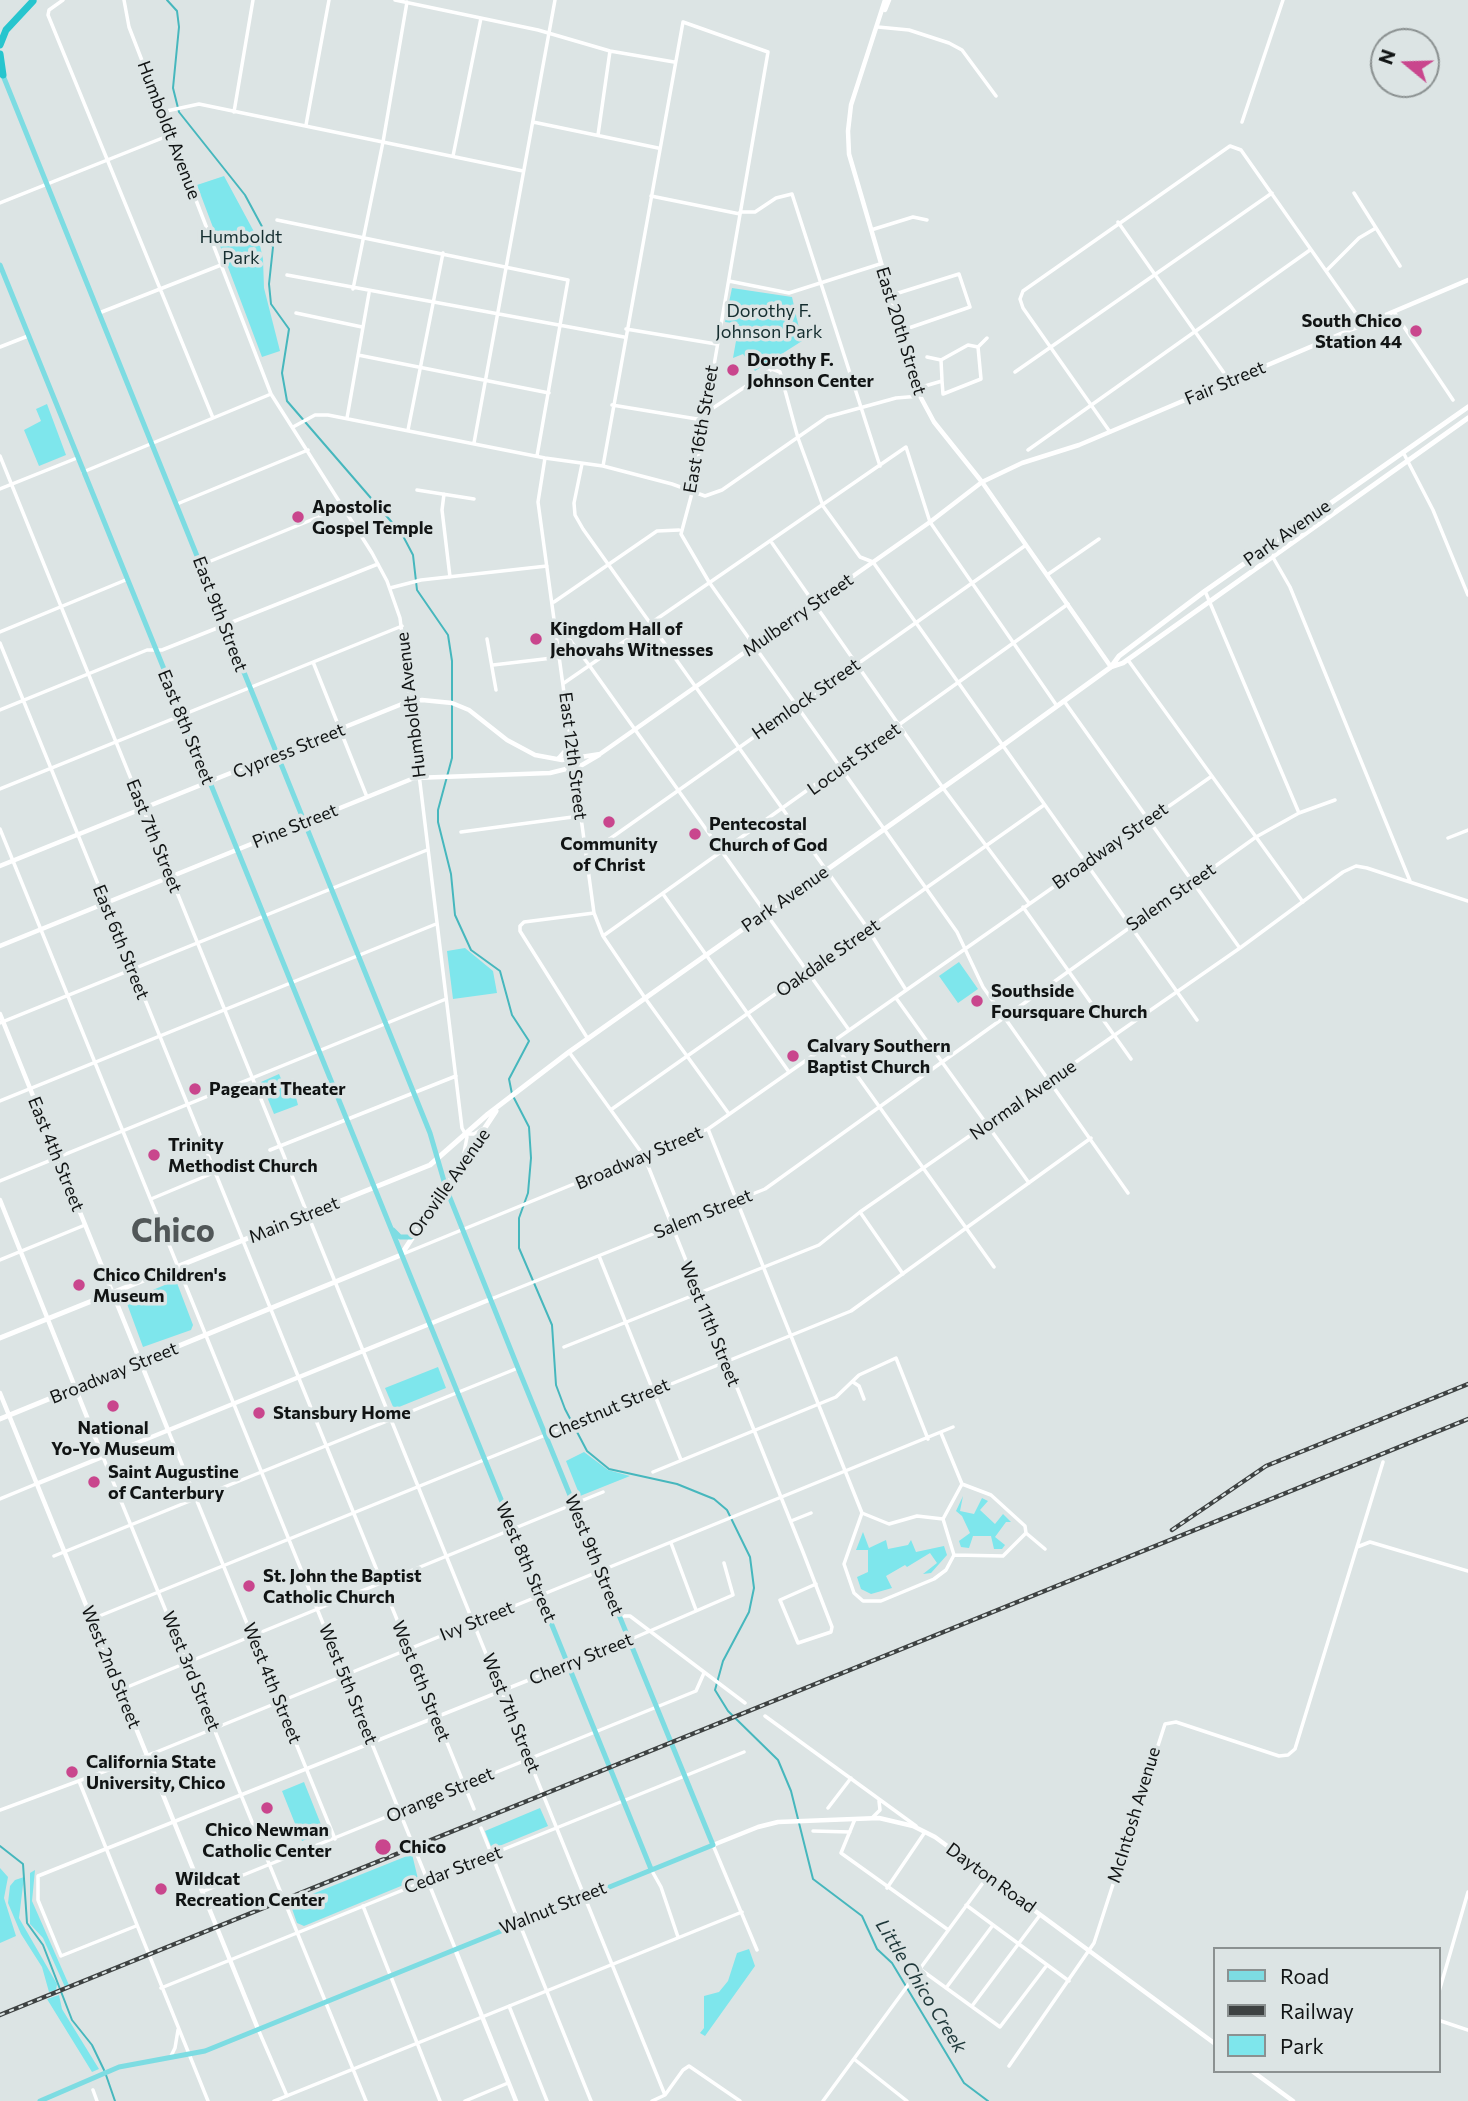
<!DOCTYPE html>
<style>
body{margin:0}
#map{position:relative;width:1468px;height:2101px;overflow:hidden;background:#dce4e4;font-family:Commissioner,sans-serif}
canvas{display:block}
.legend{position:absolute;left:1213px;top:1947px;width:228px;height:126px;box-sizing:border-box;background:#dce4e4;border:2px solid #8b9191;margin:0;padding:9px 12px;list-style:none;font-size:21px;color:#111414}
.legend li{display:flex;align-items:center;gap:14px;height:35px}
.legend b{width:35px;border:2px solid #8b9191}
.north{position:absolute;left:1370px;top:28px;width:70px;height:70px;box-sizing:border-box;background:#dce4e4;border:2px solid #8b9191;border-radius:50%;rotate:289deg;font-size:19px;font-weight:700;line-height:28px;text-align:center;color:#111414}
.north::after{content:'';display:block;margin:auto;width:24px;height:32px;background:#c9468d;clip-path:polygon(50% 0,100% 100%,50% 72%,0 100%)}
</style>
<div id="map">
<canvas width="1468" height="2101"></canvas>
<ul class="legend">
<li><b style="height:9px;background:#7ddce2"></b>Road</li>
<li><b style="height:9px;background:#3e4242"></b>Railway</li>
<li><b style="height:19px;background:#7ee6ec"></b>Park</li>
</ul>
<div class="north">N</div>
</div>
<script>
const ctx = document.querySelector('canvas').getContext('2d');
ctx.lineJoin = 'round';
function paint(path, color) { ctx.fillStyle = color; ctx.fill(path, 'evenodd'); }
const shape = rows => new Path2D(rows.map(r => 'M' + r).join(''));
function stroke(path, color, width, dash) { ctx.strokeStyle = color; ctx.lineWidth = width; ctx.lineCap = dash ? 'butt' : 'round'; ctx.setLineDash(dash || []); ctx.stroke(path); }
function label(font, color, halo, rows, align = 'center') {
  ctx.font = font + ' Commissioner,sans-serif'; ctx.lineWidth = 7; ctx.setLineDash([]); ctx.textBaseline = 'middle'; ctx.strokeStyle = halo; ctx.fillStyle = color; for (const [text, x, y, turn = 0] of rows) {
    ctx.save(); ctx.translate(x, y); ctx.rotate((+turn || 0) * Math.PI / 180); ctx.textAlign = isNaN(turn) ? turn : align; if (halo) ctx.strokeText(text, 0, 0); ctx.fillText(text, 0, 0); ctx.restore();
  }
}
paint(shape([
 [224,176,259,241,263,259,264,288,280,351,262,357,197,185],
 [732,288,792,297,802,341,755,371,743,354,733,358,739,324,725,322],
 [47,404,66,455,39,466,24,430,41,421,36,409],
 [465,948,493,971,497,993,453,999,447,951],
 [959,962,978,989,958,1003,939,976],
 [279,1074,287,1092,294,1090,298,1105,274,1114,261,1082],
 [172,1282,177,1283,193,1325,191,1330,143,1347,126,1301],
 [438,1367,446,1388,394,1409,385,1388],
 [584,1452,608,1470,630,1476,580,1496,566,1461],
 [963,1496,960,1511,974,1514,982,1498,988,1501,980,1510,995,1524,1003,1514,1011,1522,1006,1522,995,1537,1005,1545,1002,1549,994,1549,991,1536,973,1536,969,1548,961,1547,959,1541,970,1533,962,1516,956,1511],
 [863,1532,869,1548,886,1540,888,1549,908,1545,911,1540,916,1552,944,1546,947,1555,931,1573,923,1574,937,1563,930,1553,907,1567,905,1565,886,1576,892,1588,871,1594,861,1589,857,1577,868,1572,868,1550,856,1550],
 [304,1782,324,1832,302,1841,282,1791],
 [540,1808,548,1826,492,1849,485,1831],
 [412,1854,418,1879,304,1926,297,1923,290,1903],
 [0,1868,8,1877,4,1898,16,1936,0,1943],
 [35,1870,32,1901,69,1985,65,1987,43,1938,30,1924,30,1873],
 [24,1877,19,1918,57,1984,56,1990,49,1992,42,1967,21,1934,8,1903,10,1886,15,1880],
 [749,1949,755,1966,705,2036,700,2033,704,2028,704,1996,719,1992,728,1981,737,1953],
 [59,1995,62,2009,99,2069,92,2072,47,1999]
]), '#7ee6ec');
stroke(shape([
 [167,0,177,11,179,27,173,88,179,112,245,195,273,247,269,284,271,304,289,329,282,373,287,401,402,534,413,555,417,590,448,635,452,661,452,758,438,810,438,822,451,874,455,915,471,950,500,971,512,1015,529,1041,509,1079,512,1094],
 [514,1098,529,1127,531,1158,528,1193,519,1218,519,1248,552,1325,556,1385,565,1409,587,1451,609,1469,677,1484,714,1499,727,1510,750,1557,754,1588,749,1612,723,1661,715,1690,728,1711,778,1760,791,1791,813,1879,862,1916,877,1949,892,1963,964,2083,988,2101],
 [0,1846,23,1864,27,1923,43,1945,72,2020,92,2045,104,2070],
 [106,2075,115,2101]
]), '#46b7bd', 2);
stroke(shape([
 [63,0,49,10,48,15,213,418],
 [124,0,129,27,271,394,372,553,387,581,400,618,462,1128,467,1137,463,1158],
 [395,0,538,30,610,51,674,62],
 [878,27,909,30,949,43,962,50,996,96],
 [162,112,199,104,523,171],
 [234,112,253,0],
 [533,122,658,148],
 [1242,122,1283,0],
 [306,125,329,0],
 [598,135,610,51],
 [453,156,481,18],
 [1354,193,1400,266],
 [651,196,740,214],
 [0,203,170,135],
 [740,212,755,212,776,198,792,194,880,466],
 [277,220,568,280,537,456],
 [1118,222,1229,380],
 [871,230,913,217,927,220],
 [1326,271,1359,238,1376,228],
 [287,275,624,337],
 [729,281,789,293,880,264],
 [353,289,383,142,407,2],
 [892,295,959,274,970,307,903,330],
 [1394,312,1453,400],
 [99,313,221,265],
 [296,313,362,327],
 [626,329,716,344],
 [0,347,28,336],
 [978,347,987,338],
 [358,355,549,393],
 [927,357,941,360],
 [1015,372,1272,193],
 [942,380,941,360,968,345,978,347],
 [918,388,942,381,943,394,981,379,978,347],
 [612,405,703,420],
 [704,414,772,369,780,372,798,438,823,506,860,557,873,562,1197,1020],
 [347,418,369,293],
 [293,427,315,415,328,415,545,458,603,466,672,484,705,496,722,490,827,417,896,398,920,396],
 [408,430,443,253],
 [1110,432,1023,308,1020,299,1023,291,1230,146,1241,150,1364,325],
 [474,443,555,0],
 [1028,450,1310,250],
 [1403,452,1433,510,1468,595],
 [0,456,665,2095],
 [545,458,538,502,594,913,603,936,645,998,729,1114],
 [582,464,574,503,575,515,583,529,864,923,906,990],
 [603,466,683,22,768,52,692,493,681,534,709,582,957,932,983,987,1128,1193],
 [83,472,271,394],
 [0,489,77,458],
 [417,490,474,499],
 [444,494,442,510,450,577],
 [177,504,308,450],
 [772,543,943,788,1029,903],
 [1267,547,1290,587,1410,881],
 [201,565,343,507],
 [1047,575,1099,539],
 [390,588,421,580,547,566],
 [1205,591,1299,813],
 [554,602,657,531,679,530],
 [558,631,567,636,589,665,849,1030],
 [0,632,128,579],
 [487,639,496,690],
 [0,643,474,1809],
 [1128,660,1303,902],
 [313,662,367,797],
 [493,665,561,657],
 [564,683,906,447,930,522,1057,706],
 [1064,701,1239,947],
 [0,710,147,650,162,650,378,564],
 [0,789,402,626],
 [0,829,455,1948],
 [461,832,580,816],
 [1448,838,1468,830],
 [586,852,594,850,1026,545],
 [663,894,789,1072],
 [1023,907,1131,1059],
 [603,936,1068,604],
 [896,998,1029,1183],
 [0,1023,427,850],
 [588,1039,520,931,520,926,524,922,594,913],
 [833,1042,994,1267],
 [569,1052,644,1156,803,1552,832,1627,831,1632,798,1643,780,1600,816,1584],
 [0,1101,436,924],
 [612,1109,1044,805],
 [708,1129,862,1513],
 [467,1134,474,1134,482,1129],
 [270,1150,456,1076],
 [0,1181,446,999],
 [151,1199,225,1168],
 [860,1212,903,1274],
 [403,1254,708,1129,1212,776],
 [599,1256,681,1460],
 [0,1260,85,1225],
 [491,1299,765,1189,1256,837,1299,813,1335,800],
 [564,1347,819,1245,860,1212,1240,948,1343,872,1356,866,1367,868,1468,901],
 [853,1382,859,1386,864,1399],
 [168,1430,335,1839],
 [941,1433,962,1484,991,1495,1025,1526,1026,1533,1003,1556,954,1555,943,1519,962,1484],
 [103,1457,366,2101],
 [653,1472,836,1397,859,1375,896,1358,928,1439],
 [0,1499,36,1484],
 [862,1513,844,1564,854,1593,863,1601,881,1601,934,1579,946,1570,954,1555],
 [862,1513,889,1524,917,1516,943,1519],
 [791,1521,811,1513],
 [1026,1533,1045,1549],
 [671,1543,696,1610],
 [1357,1547,1370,1542,1468,1571],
 [54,1556,518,1368],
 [619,1616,630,1616,745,1703],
 [92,1619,851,1311,1091,1138],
 [120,1690,603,1492],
 [765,1716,916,1826],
 [79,1781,208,2101],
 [828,1808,851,1778],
 [0,1810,154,1753,953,1427],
 [872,1818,880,1810,879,1801],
 [855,1819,841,1853,947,1929],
 [481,1828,591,2101],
 [813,1831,850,1832],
 [713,1845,757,1950],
 [652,1871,661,1887,678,1937],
 [887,1888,925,1832],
 [204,1891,696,1691,704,1673],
 [966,1905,1069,1981],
 [363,1906,440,2101],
 [136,1926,61,1956,38,1900,38,1876,629,1640,733,1595,724,1563],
 [920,1969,1000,2027,1047,1965],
 [161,1988,744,1752],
 [946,1988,993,1925],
 [1438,1995,1468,1892],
 [509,2006,547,2101],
 [972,2006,1040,1915],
 [1438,2020,1468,2030],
 [258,2029,287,2096],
 [170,2058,175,2048,178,2030],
 [854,2059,907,2101],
 [1009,2066,1094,1943,1165,1724,1176,1722,1279,1756,1288,1755,1295,1749,1383,1462],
 [93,2090,97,2101],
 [274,2101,742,1912],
 [465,2101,508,2083],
 [652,2101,665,2095,683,2070,689,2066,740,2101],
 [823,2101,988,1876]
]), '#fff', 3.5);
stroke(shape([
 [885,0,851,105,848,131,849,154,920,396,934,422,982,482,1111,667],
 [885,10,889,0],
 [559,758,572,743],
 [0,866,402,704,422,700,452,703,469,710,507,740,535,755,562,760,600,754,930,522,982,482,1022,463,1079,445,1468,280],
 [0,946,414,778,550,773,582,765,599,755],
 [0,1014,168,1430],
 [0,1200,103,1457],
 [0,1393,258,2029],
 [36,1484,491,1299],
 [713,1845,758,1827,778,1822,879,1818,913,1826,935,1837,1214,2043],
 [455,1949,516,2101],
 [1252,2071,1293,2101]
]), '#fff', 4.5);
stroke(shape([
 [1111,667,1123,663,1468,418],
 [0,1338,430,1165,488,1114,569,1052,1002,746,1111,667,1119,656,1205,591,1468,407],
 [0,1419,401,1255,496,1111]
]), '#fff', 5);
stroke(shape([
 [2,73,430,1133,446,1188,518,1368,713,1845,205,2051,119,2067,40,2101],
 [0,265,651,1869],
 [393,1230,400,1237,411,1237]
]), '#7ddce2', 5);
stroke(shape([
 [0,45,6,30,33,1],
 [0,54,3,75]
]), '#27c5ce', 7);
const rail = shape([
 [1172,1530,1266,1466,1468,1384],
 [0,2015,1468,1419]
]);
stroke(rail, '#3e4242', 4.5);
stroke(rail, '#dce4e4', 2, [5]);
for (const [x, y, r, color] of [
 [1416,331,7,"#c9468d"],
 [733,370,7,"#c9468d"],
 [298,517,7,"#c9468d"],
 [536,639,7,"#c9468d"],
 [609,822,7,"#c9468d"],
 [695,834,7,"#c9468d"],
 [977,1001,7,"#c9468d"],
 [793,1056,7,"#c9468d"],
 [195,1089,7,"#c9468d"],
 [154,1155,7,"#c9468d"],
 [79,1285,7,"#c9468d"],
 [113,1406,7,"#c9468d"],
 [259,1413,7,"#c9468d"],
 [94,1482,7,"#c9468d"],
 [249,1586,7,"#c9468d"],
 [72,1772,7,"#c9468d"],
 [267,1808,7,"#c9468d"],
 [383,1847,9,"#c9468d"],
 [161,1889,7,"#c9468d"]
]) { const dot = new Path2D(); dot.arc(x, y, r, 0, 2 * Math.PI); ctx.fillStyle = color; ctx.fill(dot); stroke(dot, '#dce4e4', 2.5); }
label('18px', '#111414', '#dce4e4', [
 ["Humboldt Avenue",169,130,69],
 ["East 20th Street",901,331,73],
 ["Fair Street",1225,383,-23],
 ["East 16th Street",701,429,-80],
 ["Park Avenue",1287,533,-35],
 ["East 9th Street",220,614,69],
 ["Mulberry Street",798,615,-35],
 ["Hemlock Street",806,699,-35],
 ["Humboldt Avenue",411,705,-97],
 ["East 8th Street",186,727,68],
 ["Cypress Street",289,751,-22],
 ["East 12th Street",573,756,83],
 ["Locust Street",854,759,-36],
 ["Pine Street",295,826,-22],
 ["East 7th Street",154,836,68],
 ["Broadway Street",1110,846,-35],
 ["Salem Street",1171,897,-35],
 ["Park Avenue",785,899,-35],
 ["East 6th Street",121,942,68],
 ["Oakdale Street",828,958,-35],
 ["Normal Avenue",1023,1100,-35],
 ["East 4th Street",56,1154,68],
 ["Broadway Street",639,1158,-23],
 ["Oroville Avenue",449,1183,-55],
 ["Salem Street",703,1214,-22],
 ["Main Street",294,1220,-22],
 ["West 11th Street",710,1324,68],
 ["Broadway Street",114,1373,-22],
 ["Chestnut Street",609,1409,-23],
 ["West 9th Street",594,1555,68],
 ["West 8th Street",526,1562,67],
 ["Ivy Street",477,1621,-22],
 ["Cherry Street",581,1659,-22],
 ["West 2nd Street",111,1667,68],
 ["West 3rd Street",191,1671,68],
 ["West 6th Street",421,1681,68],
 ["West 4th Street",272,1683,68],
 ["West 5th Street",348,1684,68],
 ["West 7th Street",511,1713,68],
 ["Orange Street",440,1795,-23],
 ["McIntosh Avenue",1134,1815,-73],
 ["Cedar Street",453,1870,-21],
 ["Dayton Road",991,1878,36],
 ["Walnut Street",553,1908,-22]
]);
label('18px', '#152e30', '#dce4e4', [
 ["Humboldt",241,237],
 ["Park",241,258],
 ["Dorothy F.",769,311],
 ["Johnson Park",769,332]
]);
label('bold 18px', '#111414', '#dce4e4', [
 ["South Chico",1402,321,"right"],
 ["Station 44",1402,342,"right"],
 ["Dorothy F.",747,360],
 ["Johnson Center",747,381],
 ["Apostolic",312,507],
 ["Gospel Temple",312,528],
 ["Kingdom Hall of",550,629],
 ["Jehovahs Witnesses",550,650],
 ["Pentecostal",709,824],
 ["Church of God",709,845],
 ["Community",609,844,"center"],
 ["of Christ",609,865,"center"],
 ["Southside",991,991],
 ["Foursquare Church",991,1012],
 ["Calvary Southern",807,1046],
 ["Baptist Church",807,1067],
 ["Pageant Theater",209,1089],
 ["Trinity",168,1145],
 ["Methodist Church",168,1166],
 ["Chico Children's",93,1275],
 ["Museum",93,1296],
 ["Stansbury Home",273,1413],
 ["National",113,1428,"center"],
 ["Yo-Yo Museum",113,1449,"center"],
 ["Saint Augustine",108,1472],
 ["of Canterbury",108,1493],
 ["St. John the Baptist",263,1576],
 ["Catholic Church",263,1597],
 ["California State",86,1762],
 ["University, Chico",86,1783],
 ["Chico Newman",267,1830,"center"],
 ["Catholic Center",267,1851,"center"],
 ["Chico",399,1847],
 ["Wildcat",175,1879],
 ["Recreation Center",175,1900]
], 'left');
label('italic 19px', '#1f383a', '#dce4e4', [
 ["Little Chico Creek",921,1986,58]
]);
label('bold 32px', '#515758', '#dce4e4', [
 ["Chico",173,1231]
]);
</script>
